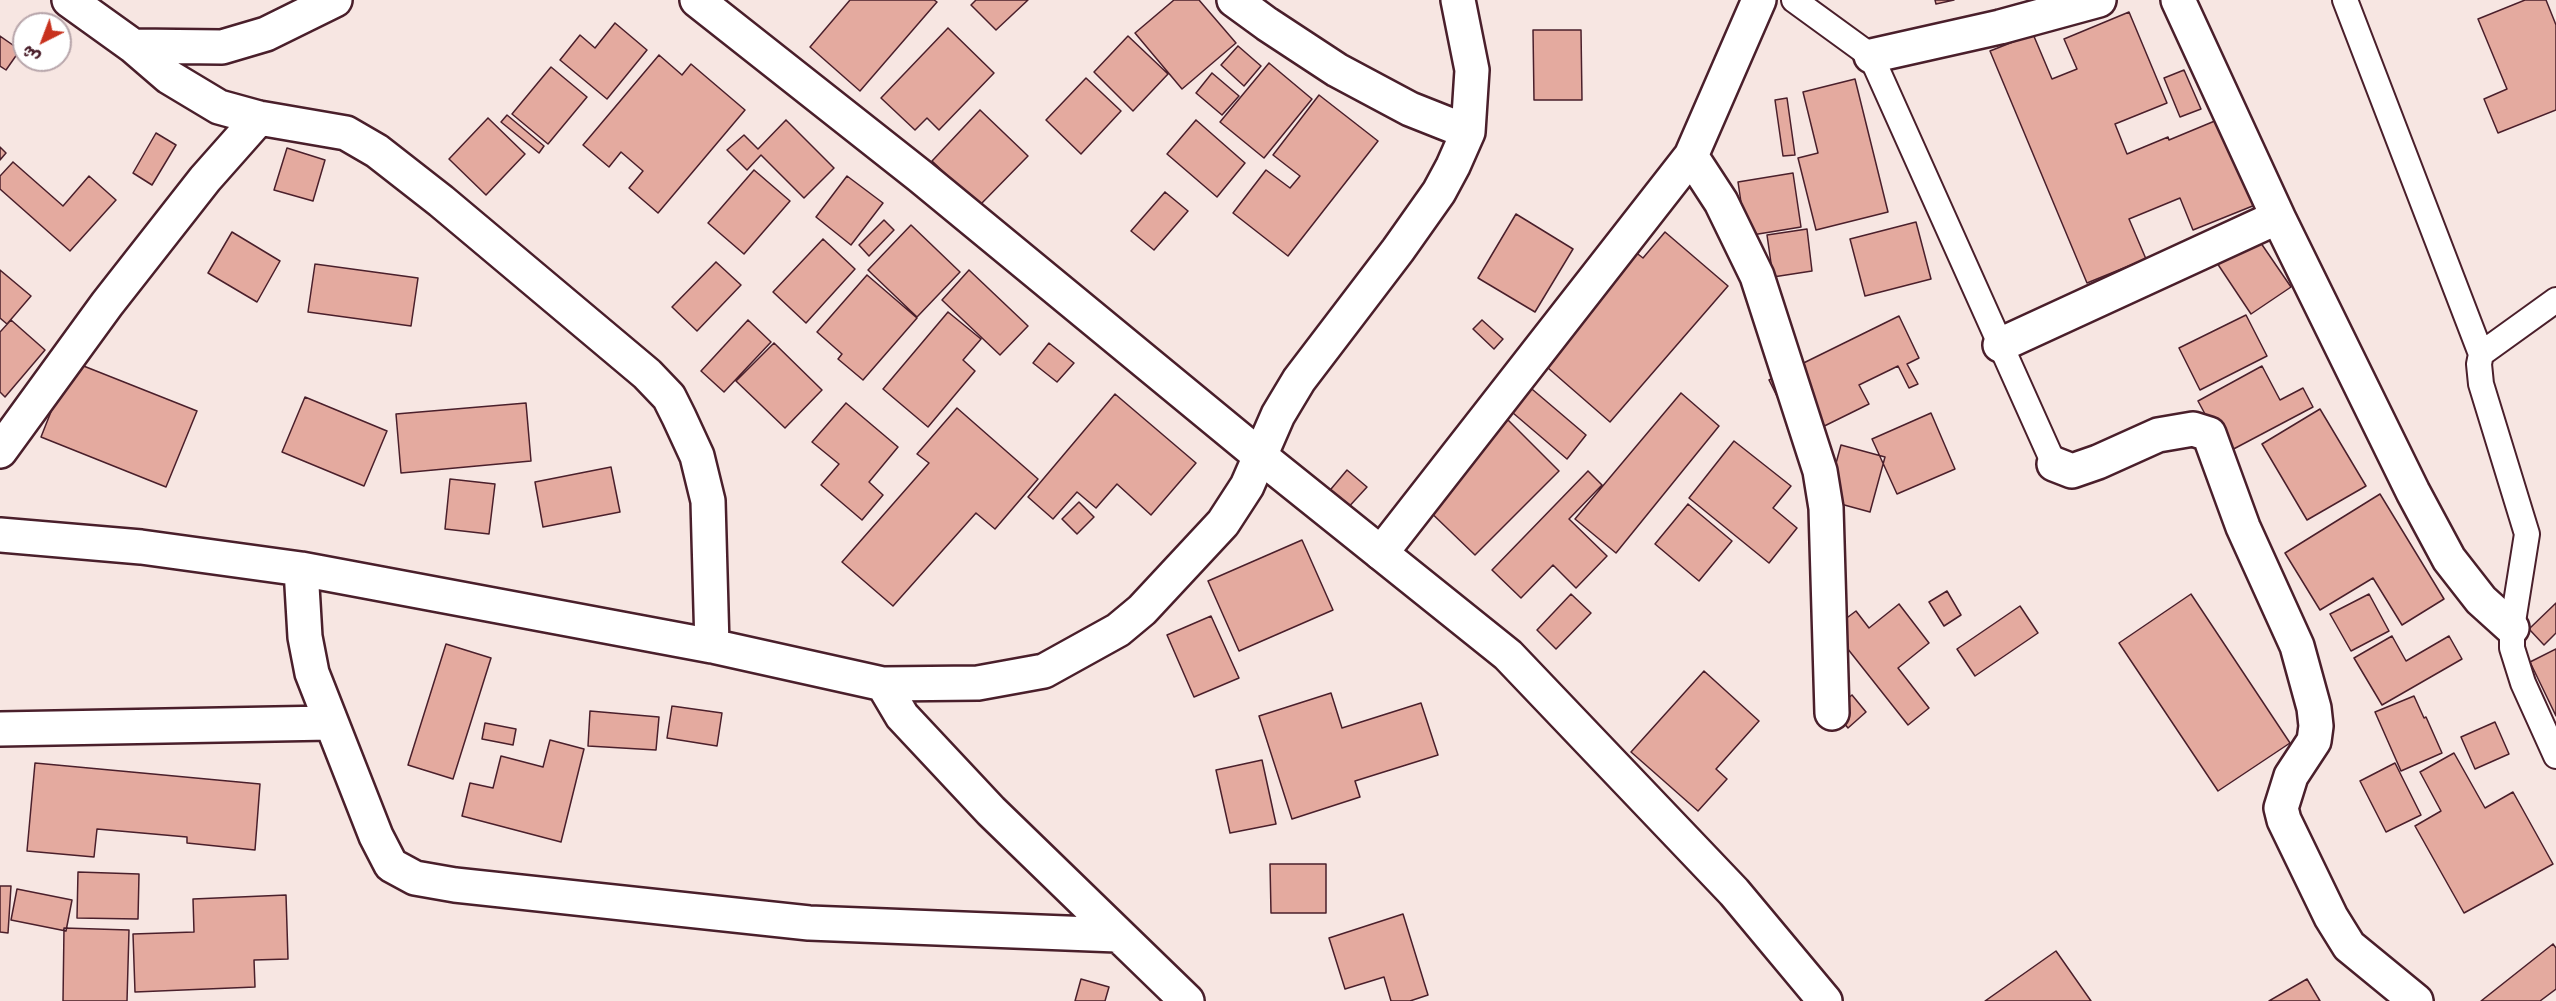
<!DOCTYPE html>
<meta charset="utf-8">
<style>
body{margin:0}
#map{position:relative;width:2556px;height:1001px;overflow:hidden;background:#f7e6e2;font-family:"Architects Daughter","Playpen Sans Arabic",sans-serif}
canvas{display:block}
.north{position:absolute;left:12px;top:12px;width:60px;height:60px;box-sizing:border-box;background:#fff;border:2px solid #b7a5aa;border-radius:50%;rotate:222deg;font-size:16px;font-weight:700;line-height:24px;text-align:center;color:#4a1f2b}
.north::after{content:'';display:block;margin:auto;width:21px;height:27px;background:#c8321e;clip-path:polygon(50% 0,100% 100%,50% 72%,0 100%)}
</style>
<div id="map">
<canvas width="2556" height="1001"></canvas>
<div class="north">ش</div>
</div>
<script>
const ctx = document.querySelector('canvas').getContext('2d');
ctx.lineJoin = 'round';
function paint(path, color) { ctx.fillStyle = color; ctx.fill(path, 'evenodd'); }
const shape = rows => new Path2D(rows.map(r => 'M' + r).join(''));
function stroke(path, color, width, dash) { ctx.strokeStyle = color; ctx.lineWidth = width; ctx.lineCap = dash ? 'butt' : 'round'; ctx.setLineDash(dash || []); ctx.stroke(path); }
const building = shape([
 [850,0,934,0,937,2,860,91,810,47,850,0],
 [976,0,1028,0,996,30,971,5,976,0],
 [1174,0,1199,0,1236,43,1182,89,1135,33,1174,0],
 [1935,0,1954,0,1936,4,1935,0],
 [2525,0,2546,0,2556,25,2556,110,2498,133,2484,99,2507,89,2478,19,2525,0],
 [2129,12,2167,103,2115,124,2127,154,2168,137,2169,140,2234,113,2270,199,2193,230,2180,198,2129,219,2146,259,2087,283,1990,51,2033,34,2052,79,2077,69,2064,39,2129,12],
 [615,23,647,50,607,99,560,60,580,35,595,48,615,23],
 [948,28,994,73,939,130,927,118,915,130,881,98,948,28],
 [1533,30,1581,30,1582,100,1534,100,1533,30],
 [0,36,20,50,6,70,0,66,0,36],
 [1128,36,1168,74,1133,111,1094,72,1128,36],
 [1238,46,1261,66,1244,86,1221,65,1238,46],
 [659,55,682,75,691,64,745,110,658,213,629,188,643,171,621,152,609,167,583,145,659,55],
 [1269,63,1312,99,1264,158,1220,122,1269,63],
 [551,67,587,97,548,144,512,114,551,67],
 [2184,70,2201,109,2180,117,2164,78,2184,70],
 [1212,73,1239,96,1222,115,1196,93,1212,73],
 [1086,78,1121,111,1081,154,1046,120,1086,78],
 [1855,79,1888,212,1816,230,1798,158,1818,153,1803,92,1855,79],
 [1319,95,1378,141,1288,256,1233,213,1266,170,1290,188,1300,176,1273,155,1319,95],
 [1787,98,1795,155,1783,156,1775,100,1787,98],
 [980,110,1028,156,979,206,932,161,980,110],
 [507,115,544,146,539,153,501,122,507,115],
 [488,118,525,154,486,195,449,159,488,118],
 [786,120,834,168,804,198,761,155,747,170,727,150,744,135,758,149,786,120],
 [1196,120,1245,163,1217,197,1167,154,1196,120],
 [156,133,176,145,152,185,133,173,156,133],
 [0,147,6,153,0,160,0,147],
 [287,148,325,160,313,201,274,190,287,148],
 [13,162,63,206,89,176,116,200,70,251,0,189,0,176,13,162],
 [754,170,790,201,744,254,708,223,754,170],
 [1793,173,1801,227,1746,236,1738,182,1793,173],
 [847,176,883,203,851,245,816,217,847,176],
 [1165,192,1188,211,1154,250,1131,231,1165,192],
 [1516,214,1573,249,1535,312,1478,278,1516,214],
 [884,220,894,230,869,256,859,245,884,220],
 [1916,222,1931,279,1865,296,1850,239,1916,222],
 [911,225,960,272,917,317,868,270,911,225],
 [1807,229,1812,271,1773,277,1767,235,1807,229],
 [232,232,280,261,257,302,208,273,232,232],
 [1665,232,1728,286,1610,422,1540,361,1634,251,1643,258,1665,232],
 [2254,233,2291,287,2251,314,2215,260,2254,233],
 [823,239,855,269,806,323,773,292,823,239],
 [716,262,741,285,697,331,672,307,716,262],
 [315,264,418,278,411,326,308,312,315,264],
 [0,270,31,296,7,324,0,318,0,270],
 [969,270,1028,326,1000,355,942,300,969,270],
 [867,275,917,318,863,380,838,359,842,354,817,332,867,275],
 [948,312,981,339,963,360,975,371,928,427,883,389,948,312],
 [2246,315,2267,356,2200,390,2179,348,2246,315],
 [1899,316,1919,358,1907,364,1918,384,1909,388,1898,366,1859,385,1869,404,1798,439,1769,380,1899,316],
 [11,320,45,350,5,397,0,392,0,332,11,320],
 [748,320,771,342,724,392,701,371,748,320],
 [1482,320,1503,339,1494,349,1473,329,1482,320],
 [774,343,822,390,785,428,736,381,774,343],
 [1049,343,1074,363,1057,382,1033,363,1049,343],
 [71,361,197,411,166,487,41,437,71,361],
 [2262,366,2280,400,2303,388,2313,407,2226,453,2198,401,2262,366],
 [1526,384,1586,435,1567,459,1506,407,1526,384],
 [1681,393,1719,426,1616,553,1575,519,1681,393],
 [1115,394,1196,463,1151,515,1117,484,1096,508,1077,492,1053,519,1028,497,1115,394],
 [305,397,387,431,364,486,282,452,305,397],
 [526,403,531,461,401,473,396,414,526,403],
 [846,403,898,447,869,482,883,495,862,520,821,485,839,464,812,442,846,403],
 [957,408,1038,479,995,529,976,513,893,606,842,562,929,463,917,454,957,408],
 [2320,409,2366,486,2307,520,2262,444,2320,409],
 [1931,413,1955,469,1897,494,1872,439,1931,413],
 [1507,419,1559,471,1475,555,1422,504,1507,419],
 [1734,441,1791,486,1773,508,1797,528,1769,563,1689,498,1734,441],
 [1841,445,1885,457,1870,512,1826,500,1841,445],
 [611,467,620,512,543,527,535,482,611,467],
 [1347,470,1367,487,1345,511,1326,495,1347,470],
 [1588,471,1602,485,1569,519,1607,556,1576,588,1553,565,1521,598,1492,570,1588,471],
 [450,479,495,484,489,534,445,529,450,479],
 [2380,494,2444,599,2402,625,2373,578,2320,610,2285,553,2380,494],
 [1079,502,1094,517,1077,534,1062,519,1079,502],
 [1688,504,1732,541,1699,581,1655,544,1688,504],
 [1302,540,1333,610,1239,651,1208,581,1302,540],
 [1947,591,1961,615,1944,626,1929,602,1947,591],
 [1571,594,1591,613,1556,649,1537,630,1571,594],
 [2191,594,2290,743,2218,791,2119,643,2191,594],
 [2369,594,2389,631,2351,651,2330,614,2369,594],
 [2556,603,2556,633,2544,645,2529,629,2556,603],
 [1899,604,1929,643,1898,668,1929,708,1908,725,1832,629,1856,611,1869,628,1899,604],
 [2020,606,2038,633,1975,676,1957,649,2020,606],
 [1211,616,1239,678,1194,697,1167,635,1211,616],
 [2392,636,2406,661,2449,636,2462,659,2382,705,2354,658,2392,636],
 [446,644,491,658,453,779,408,765,446,644],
 [2556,649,2556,716,2530,662,2556,649],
 [1704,671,1759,721,1716,769,1727,779,1698,811,1631,752,1704,671],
 [1331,693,1342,728,1421,703,1438,755,1355,781,1360,797,1292,819,1259,716,1331,693],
 [1852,695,1866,712,1848,728,1833,710,1852,695],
 [2414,696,2424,718,2426,717,2442,753,2401,771,2375,712,2414,696],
 [672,706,722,713,717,746,667,738,672,706],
 [590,711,659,717,656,750,588,746,590,711],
 [2495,722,2509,754,2475,769,2461,737,2495,722],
 [485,723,516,729,513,745,482,739,485,723],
 [550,740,584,749,561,842,462,816,470,783,493,788,501,756,543,767,550,740],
 [2454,753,2485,808,2513,792,2553,864,2464,913,2415,826,2441,811,2420,772,2454,753],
 [1262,760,1276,824,1230,833,1216,770,1262,760],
 [35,763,260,784,255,850,187,843,187,837,97,829,94,857,27,851,35,763],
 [2395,763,2421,815,2386,832,2360,781,2395,763],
 [1270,864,1326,864,1326,913,1271,913,1270,864],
 [78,872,139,874,138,919,77,918,78,872],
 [0,886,11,886,8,933,0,932,0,886],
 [17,889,72,900,66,931,11,920,17,889],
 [286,895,288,959,254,960,255,987,135,992,133,934,194,932,193,899,286,895],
 [1403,914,1428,995,1410,1001,1391,1001,1384,977,1345,989,1329,938,1403,914],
 [64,928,129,930,127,1001,63,1001,64,928],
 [2553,944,2556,948,2556,989,2540,1001,2481,1001,2553,944],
 [2056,951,2091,1001,1985,1001,2056,951],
 [1081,979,1109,987,1105,1001,1075,1001,1081,979],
 [2307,979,2320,1001,2269,1001,2307,979]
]);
paint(building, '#e4aa9f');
stroke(building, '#4a1f2b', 1.5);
const service = shape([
 [1794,0,1871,56,2054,464],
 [2345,0,2481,354],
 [2556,300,2481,354,2479,364,2481,384,2527,534,2512,628,2512,648,2523,683,2556,756]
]);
const minor = shape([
 [69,0,133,46,222,47,266,34,335,0],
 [1234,0,1267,24,1337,70,1410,109,1468,132],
 [2178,0,2278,217,2413,492,2449,559,2481,600,2512,628],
 [133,46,169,77,219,107,259,118,346,133,377,151,441,201,647,374,669,397,679,417,697,456,708,501,712,646],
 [1871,56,2000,27,2099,0],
 [1691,156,1721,202,1757,276,1820,471,1826,508,1832,713],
 [2000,345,2278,217],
 [0,451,107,304,205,179,259,118],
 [2054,464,2072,471,2098,462,2158,435,2193,429,2209,434,2243,527,2297,646,2314,708,2316,726,2314,741,2291,776,2281,808,2284,820,2331,917,2349,946,2416,1001],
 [0,535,141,547,301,569,712,646,883,684,978,683,1044,671,1118,630,1142,610,1223,523,1247,486,1278,415,1299,380,1398,250,1439,192,1453,166,1468,132,1472,70,1458,0],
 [1381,553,1691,156,1759,0],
 [301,569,305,637,312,673,376,836,391,865,415,878,455,885,809,923,1117,935],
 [883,684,902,716,991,811,1187,1001],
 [0,729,330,723]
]);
const secondary = shape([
 [697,0,920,176,1260,456,1508,655,1734,892,1825,1001]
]);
stroke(service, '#4a1f2b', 28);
stroke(minor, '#4a1f2b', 38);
stroke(secondary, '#4a1f2b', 38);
stroke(service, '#fff', 24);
stroke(minor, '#fff', 33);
stroke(secondary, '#fff', 33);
</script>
